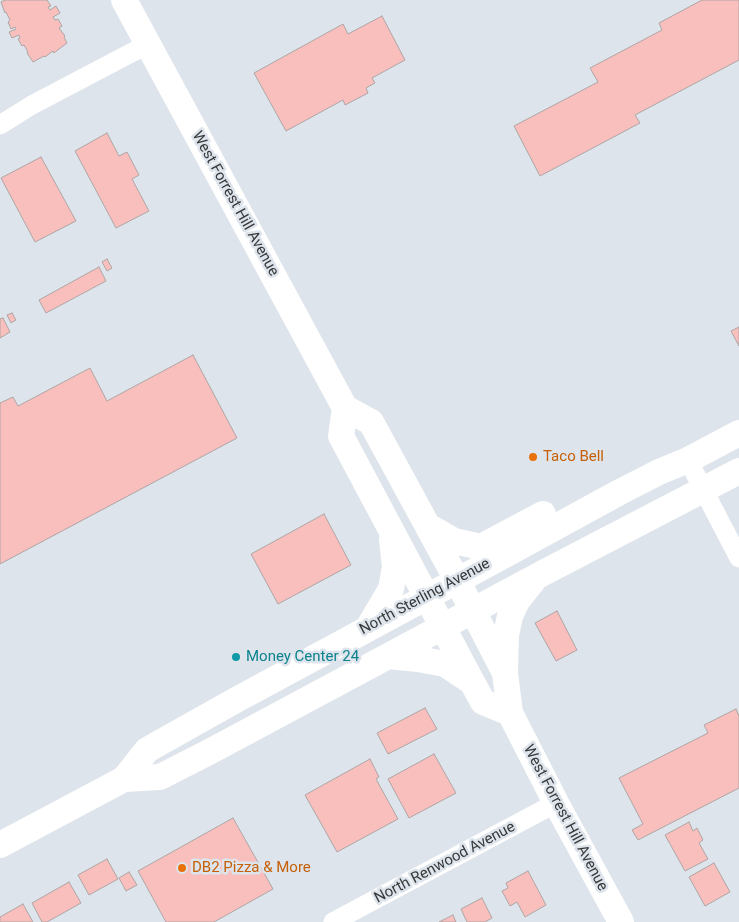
<!DOCTYPE html>
<style>
body{margin:0}
canvas{display:block;background:#dee4eb}
</style>
<canvas width="739" height="922"></canvas>
<script>
const ctx = document.querySelector('canvas').getContext('2d');
ctx.lineJoin = 'round';
function paint(path, color) { ctx.fillStyle = color; ctx.fill(path, 'evenodd'); }
const shape = rows => new Path2D(rows.map(r => 'M' + r).join(''));
function stroke(path, color, width, dash) { ctx.strokeStyle = color; ctx.lineWidth = width; ctx.lineCap = dash ? 'butt' : 'round'; ctx.setLineDash(dash || []); ctx.stroke(path); }
function label(font, color, halo, rows, align = 'center') {
  ctx.font = font + ' Roboto,sans-serif'; ctx.lineWidth = 5; ctx.setLineDash([]); ctx.textBaseline = 'middle'; ctx.strokeStyle = halo; ctx.fillStyle = color; for (const [text, x, y, turn = 0] of rows) {
    ctx.save(); ctx.translate(x, y); ctx.rotate((+turn || 0) * Math.PI / 180); ctx.textAlign = isNaN(turn) ? turn : align; if (halo) ctx.strokeText(text, 0, 0); ctx.fillText(text, 0, 0); ctx.restore();
  }
}
const building = shape([
 [5,0,47,0,51,6,48,7,50,10,56,6,60,13,53,17,55,20,58,19,62,26,59,28,65,36,64,37,67,43,54,53,53,51,45,57,44,56,33,62,27,53,28,52,24,45,22,46,18,39,20,38,19,35,12,38,9,32,16,29,15,27,11,29,8,22,10,20,6,12,5,13,1,2,5,0],
 [702,0,739,0,739,60,635,115,640,123,540,176,514,126,598,82,590,68,662,30,659,23,702,0],
 [382,16,405,60,372,78,375,83,366,88,368,93,345,105,343,100,286,131,254,73,343,24,348,34,382,16],
 [107,133,119,156,127,152,139,175,132,179,149,211,116,228,75,151,107,133],
 [41,157,76,221,35,242,1,178,41,157],
 [107,259,112,268,107,271,102,262,107,259],
 [99,267,106,281,46,313,39,300,99,267],
 [12,313,16,320,11,323,7,315,12,313],
 [3,318,10,332,0,338,0,319,3,318],
 [739,327,739,346,731,331,739,327],
 [193,355,237,438,0,564,0,403,13,397,18,406,90,368,107,401,193,355],
 [324,514,351,565,278,604,251,554,324,514],
 [557,611,577,650,556,661,535,623,557,611],
 [239,653,241,658,234,661,231,657,239,653],
 [425,708,437,729,388,754,377,733,425,708],
 [736,709,739,716,739,788,638,840,632,830,643,824,619,778,708,733,704,725,736,709],
 [434,754,456,793,409,818,388,779,434,754],
 [370,759,379,777,376,779,398,819,337,852,305,795,370,759],
 [233,818,273,889,214,922,166,922,138,871,233,818],
 [689,822,693,831,697,828,703,840,699,843,708,859,685,871,665,835,689,822],
 [107,859,118,879,89,895,78,875,107,859],
 [714,863,730,892,705,906,689,877,714,863],
 [528,871,546,905,525,917,517,902,510,906,502,891,508,888,506,883,528,871],
 [129,872,137,885,126,891,119,878,129,872],
 [69,882,81,903,47,922,42,922,32,903,69,882],
 [482,898,492,918,485,922,467,922,461,909,482,898],
 [23,904,33,922,0,922,0,917,23,904],
 [453,915,456,922,439,922,453,915]
]);
paint(building, '#f8bfbd');
stroke(building, '#aea5a5', 1);
stroke(shape([
 [0,125,32,105,148,44],
 [688,460,739,558],
 [333,922,556,803]
]), '#fff', 19);
stroke(shape([
 [124,0,345,408,371,422,457,580,505,673,510,713,556,803,621,922],
 [345,408,341,436,472,682,483,702,510,713],
 [428,526,454,541,481,547,543,514],
 [368,628,391,589,395,567,392,539],
 [388,656,418,659,445,664,472,682],
 [505,672,506,635,510,616,517,601,533,581],
 [124,779,160,777,211,751,545,572,739,471],
 [0,845,124,779,147,750,236,700,501,557,618,493,659,472,688,460,739,433]
]), '#fff', 26);
for (const [x, y, r, color] of [
 [533,457,5,"#e8710a"],
 [236,657,5,"#0f9aa8"],
 [182,868,5,"#e8710a"]
]) { const dot = new Path2D(); dot.arc(x, y, r, 0, 2 * Math.PI); ctx.fillStyle = color; ctx.fill(dot); stroke(dot, '#dee4eb', 2); }
label('15px', '#36383a', '#dee4eb', [
 ["West Forrest Hill Avenue",235,204,61],
 ["North Sterling Avenue",425,597,-28],
 ["West Forrest Hill Avenue",565,818,62],
 ["North Renwood Avenue",445,863,-28]
]);
label('15px', '#c56008', '#dee4eb', [
 ["Taco Bell",543,457],
 ["DB2 Pizza & More",192,868]
], 'left');
label('15px', '#0d838f', '#dee4eb', [
 ["Money Center 24",246,657]
], 'left');
</script>
